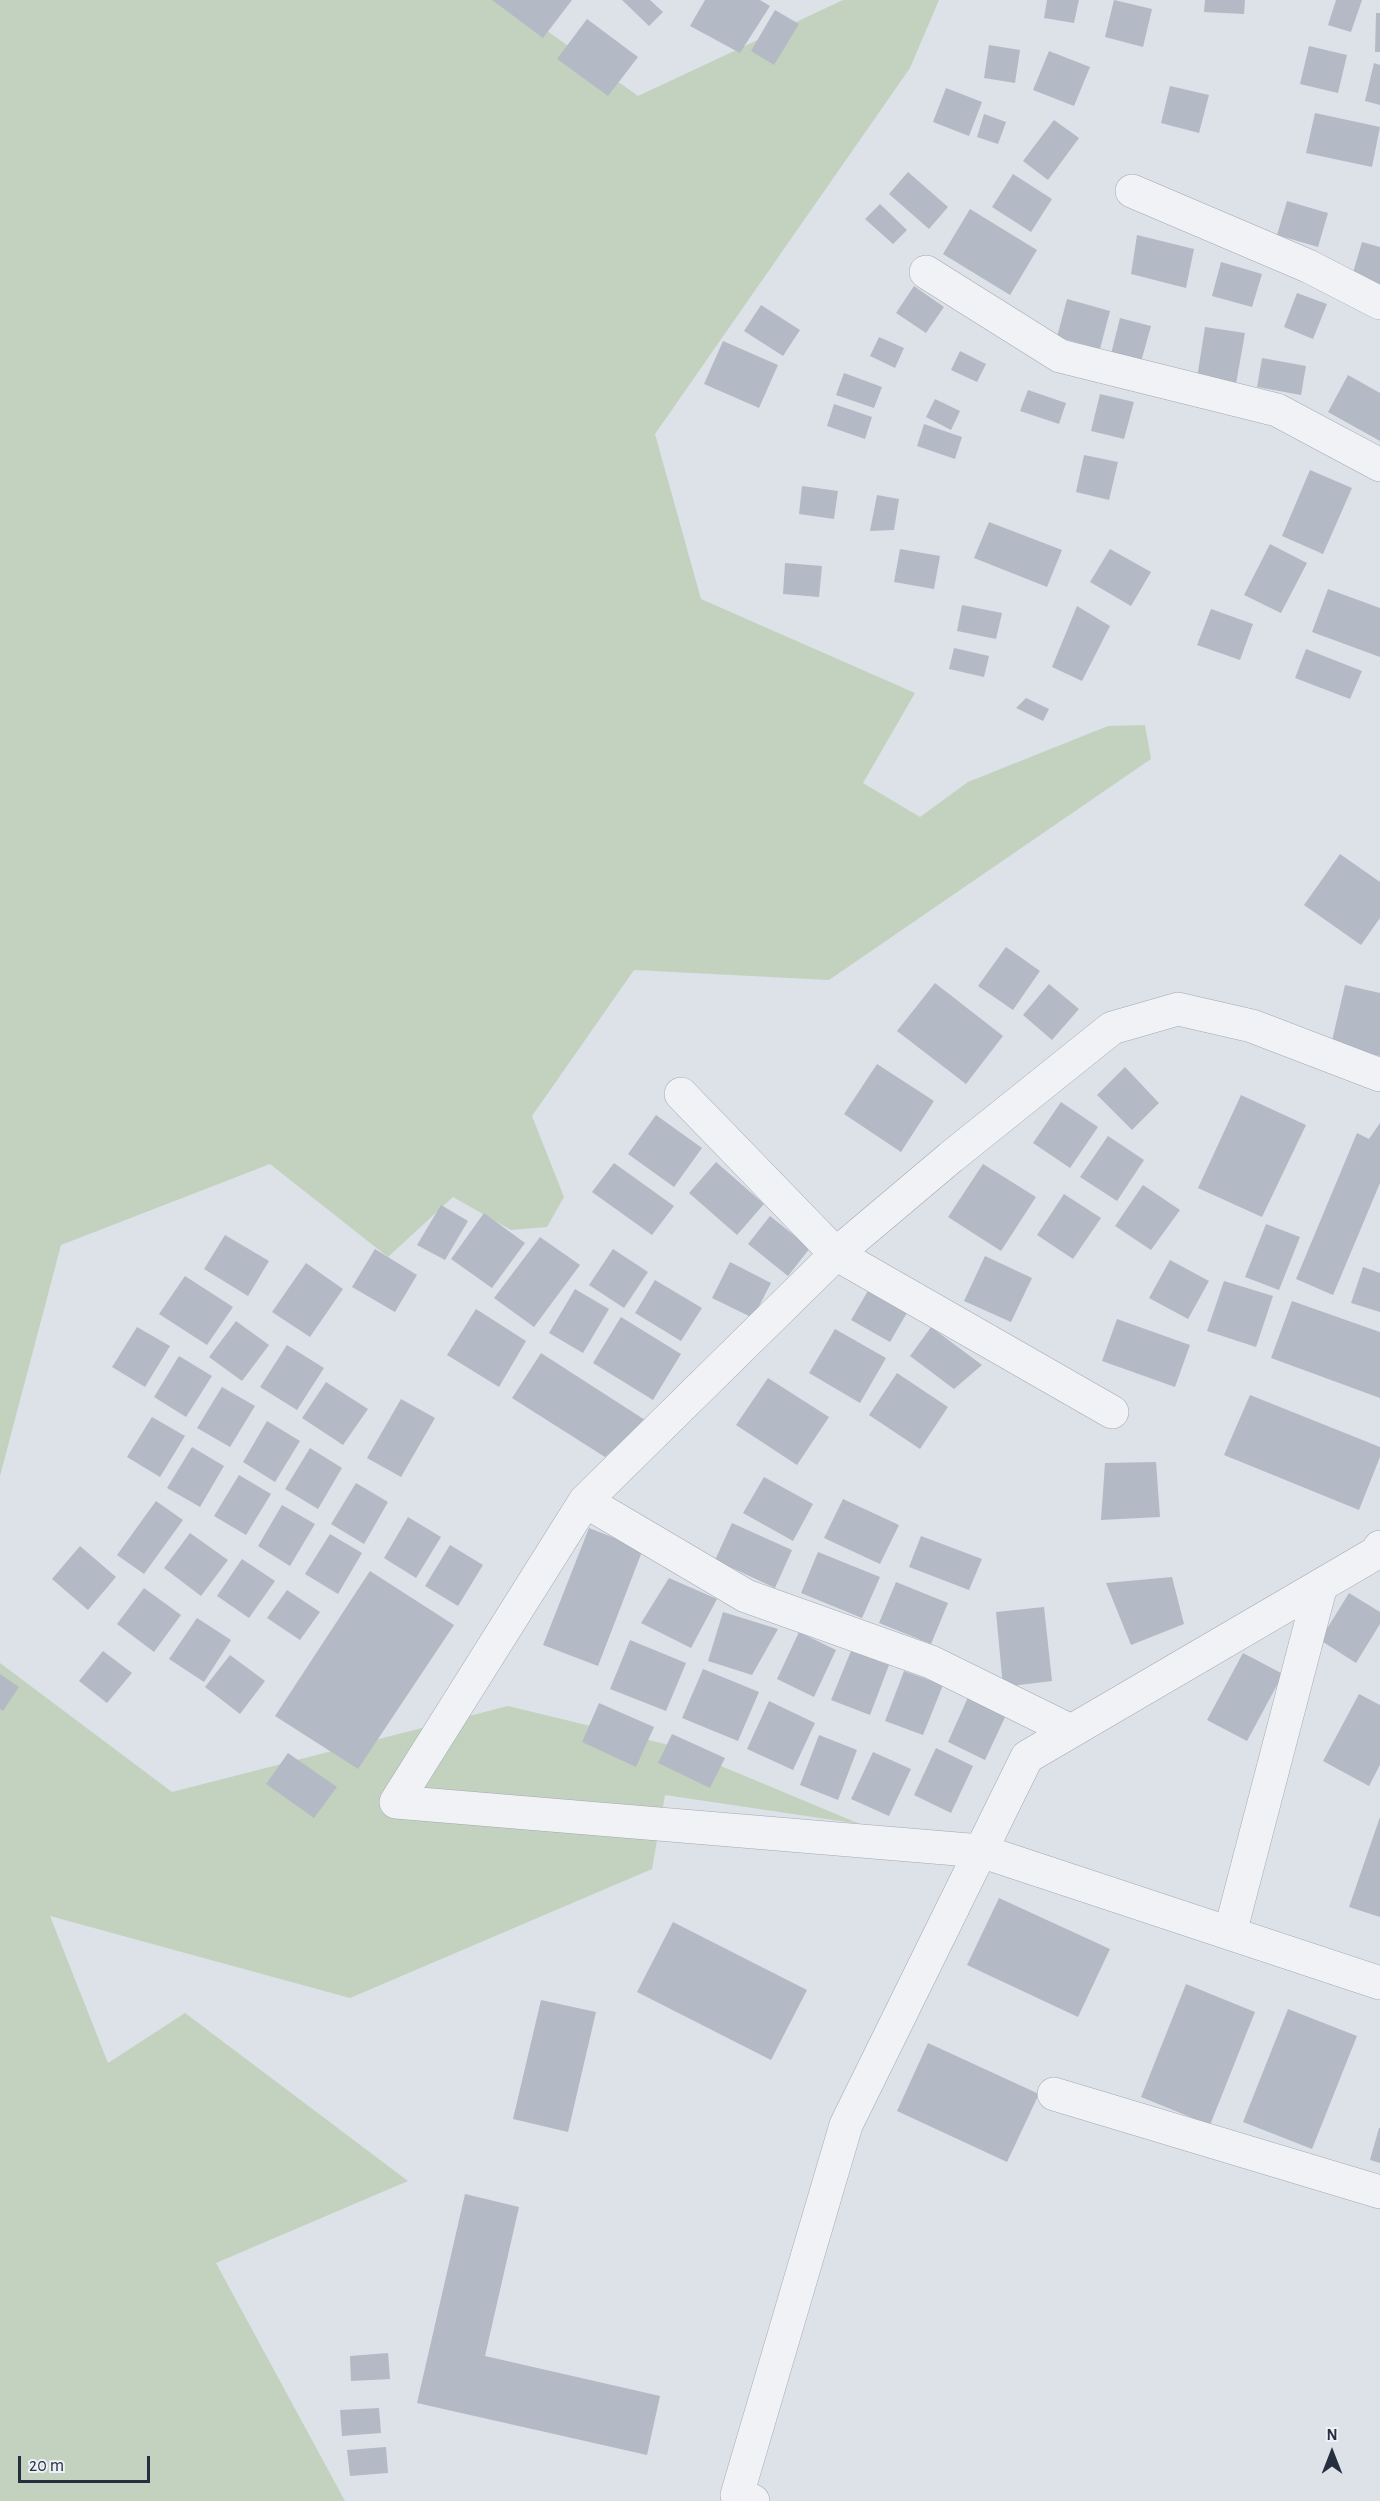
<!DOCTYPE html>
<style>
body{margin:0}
#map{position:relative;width:1380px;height:2501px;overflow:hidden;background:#dde1e8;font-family:"Alegreya Sans",sans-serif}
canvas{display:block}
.north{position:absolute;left:1302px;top:2423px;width:60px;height:60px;-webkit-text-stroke:4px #edf0f6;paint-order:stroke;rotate:0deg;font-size:16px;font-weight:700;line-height:24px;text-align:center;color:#262f3f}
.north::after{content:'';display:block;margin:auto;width:21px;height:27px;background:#262f3f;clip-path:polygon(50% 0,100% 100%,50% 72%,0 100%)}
.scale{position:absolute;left:18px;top:2456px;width:132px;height:27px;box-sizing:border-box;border:3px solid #262f3f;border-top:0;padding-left:8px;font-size:18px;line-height:21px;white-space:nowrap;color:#262f3f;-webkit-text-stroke:4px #edf0f6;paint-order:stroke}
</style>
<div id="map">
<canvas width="1380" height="2501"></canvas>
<div class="north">N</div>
<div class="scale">20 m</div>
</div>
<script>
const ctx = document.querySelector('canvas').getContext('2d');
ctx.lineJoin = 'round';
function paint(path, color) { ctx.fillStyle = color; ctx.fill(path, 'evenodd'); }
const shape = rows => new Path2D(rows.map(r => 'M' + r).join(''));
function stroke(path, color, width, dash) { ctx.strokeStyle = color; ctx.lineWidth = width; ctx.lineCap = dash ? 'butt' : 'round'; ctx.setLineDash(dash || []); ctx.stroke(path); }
paint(shape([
 [0,0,504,0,638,96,843,0,939,0,910,68,655,434,701,599,915,693,863,783,920,817,968,782,1108,726,1145,725,1151,759,829,980,634,970,532,1116,564,1197,547,1227,511,1230,453,1197,388,1257,270,1164,61,1245,0,1476],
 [0,1663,172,1792,508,1706,673,1746,860,1824,665,1795,652,1869,350,1998,50,1916,108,2063,185,2013,408,2181,216,2263,345,2501,0,2501]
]), '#c3d2be');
paint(shape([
 [492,0,572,0,543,38],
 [622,0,650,0,663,12,649,26],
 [705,0,760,0,770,6,740,53,690,26],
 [1047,0,1079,0,1074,23,1044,18],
 [1114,0,1152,9,1143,47,1105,37],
 [1205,0,1245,0,1244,14,1204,12],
 [1336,0,1362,0,1351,32,1328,25],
 [775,10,799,24,774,65,751,51],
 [1376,13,1380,13,1380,52,1375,52],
 [587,19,638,57,608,96,557,59],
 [989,45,1020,50,1015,83,984,78],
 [1309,46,1347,55,1338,93,1300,84],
 [1049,51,1090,67,1074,106,1033,90],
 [1374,63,1380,65,1380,105,1365,101],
 [1170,86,1209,95,1199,133,1161,123],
 [946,88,982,102,969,136,933,122],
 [1315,113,1380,127,1372,167,1306,153],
 [984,114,1006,122,998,144,977,137],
 [1054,120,1079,138,1048,180,1023,161],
 [908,172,948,207,929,229,889,194],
 [1013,174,1052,199,1031,232,992,207],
 [1287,201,1328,213,1318,247,1277,235],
 [880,204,907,230,893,244,865,219],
 [970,209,1037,250,1010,295,943,254],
 [1137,235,1194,249,1186,288,1131,274],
 [1362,242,1380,247,1380,284,1352,276],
 [1221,262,1262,274,1252,307,1212,296],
 [914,286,944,307,926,333,896,313],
 [1297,293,1327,304,1313,339,1284,327],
 [1067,299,1110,311,1100,349,1057,337],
 [761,305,800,330,783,356,744,331],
 [1120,318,1151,326,1141,362,1111,354],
 [1205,327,1245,333,1236,384,1197,378],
 [879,337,904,348,895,368,870,356],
 [723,341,778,365,759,408,704,384],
 [960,351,986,364,977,382,951,370],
 [1262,358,1306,366,1301,395,1257,387],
 [844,373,882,387,874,408,836,395],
 [1348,375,1380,393,1380,441,1328,412],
 [1028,390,1066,403,1059,424,1020,411],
 [1100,394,1134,402,1124,439,1091,431],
 [935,399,960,411,951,430,926,417],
 [834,404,872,417,865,439,827,426],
 [924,424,962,437,955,459,917,446],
 [1084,455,1118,462,1109,500,1076,492],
 [1310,470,1352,488,1323,554,1282,536],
 [802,486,838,491,834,519,799,514],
 [877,495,899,499,894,530,870,531],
 [989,522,1062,550,1047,587,974,558],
 [1270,544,1307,563,1281,613,1244,595],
 [900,549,940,556,934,589,894,582],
 [1110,549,1151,572,1131,606,1090,582],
 [785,563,822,566,819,597,783,594],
 [1328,589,1380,608,1380,657,1312,632],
 [962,605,1002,613,996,639,957,631],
 [1077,606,1110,626,1082,681,1052,667],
 [1211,609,1253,624,1240,660,1197,645],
 [954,648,989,656,984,677,949,669],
 [1306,649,1362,671,1350,699,1295,678],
 [1026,698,1049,709,1043,721,1016,708],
 [1340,854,1380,882,1380,918,1361,945,1304,905],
 [1006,947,1040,971,1013,1010,978,986],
 [935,983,1003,1036,966,1084,897,1031],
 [1049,984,1079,1009,1052,1040,1023,1015],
 [1345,985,1380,993,1380,1056,1331,1045],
 [877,1064,934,1101,901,1152,844,1114],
 [1125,1067,1159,1103,1132,1130,1097,1095],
 [1241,1095,1306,1125,1262,1217,1198,1188],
 [1061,1102,1098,1127,1070,1168,1033,1143],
 [656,1115,702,1148,674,1187,628,1154],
 [1380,1123,1380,1183,1333,1295,1296,1279,1357,1133,1369,1139],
 [1108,1136,1144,1160,1117,1201,1080,1177],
 [716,1162,764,1204,737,1235,689,1193],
 [614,1163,674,1206,652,1235,592,1192],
 [983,1164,1036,1197,1001,1251,948,1217],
 [1143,1185,1180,1210,1151,1250,1115,1226],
 [1064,1194,1101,1218,1073,1259,1037,1235],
 [441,1205,468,1221,445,1260,417,1245],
 [484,1213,525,1243,492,1288,451,1259],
 [770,1216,810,1248,788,1276,748,1244],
 [1266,1224,1300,1237,1279,1290,1245,1277],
 [225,1235,269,1261,248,1296,204,1269],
 [540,1237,580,1265,534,1327,494,1298],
 [375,1249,417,1275,395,1312,352,1287],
 [613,1249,648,1272,624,1308,589,1285],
 [985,1256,1032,1278,1011,1322,964,1301],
 [1170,1260,1209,1281,1188,1319,1149,1298],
 [730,1262,771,1283,753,1318,712,1298],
 [306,1263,343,1289,310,1337,272,1312],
 [1363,1267,1380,1273,1380,1312,1351,1303],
 [185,1276,233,1307,207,1345,159,1314],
 [655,1280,702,1308,681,1341,635,1313],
 [1224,1281,1273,1296,1256,1347,1207,1331],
 [575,1289,609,1309,583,1353,549,1333],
 [869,1289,908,1311,890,1342,851,1320],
 [1292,1301,1380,1332,1380,1398,1271,1358],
 [476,1309,526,1341,499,1387,447,1355],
 [621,1317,681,1354,653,1400,593,1363],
 [1117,1319,1190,1345,1175,1387,1102,1361],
 [236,1321,269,1345,242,1381,209,1357],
 [137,1327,170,1346,145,1387,112,1367],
 [931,1327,982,1365,954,1389,910,1356],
 [835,1329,886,1358,860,1403,809,1373],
 [287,1345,324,1368,297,1410,260,1387],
 [541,1353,645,1420,605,1457,512,1398],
 [179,1356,212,1376,186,1417,154,1397],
 [897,1373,948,1407,920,1449,869,1415],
 [768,1378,829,1417,797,1465,736,1425],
 [326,1382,368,1409,343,1445,302,1418],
 [222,1387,255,1406,230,1447,197,1428],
 [1250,1395,1380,1447,1380,1457,1359,1510,1224,1455],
 [401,1399,435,1418,401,1477,367,1458],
 [152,1417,185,1436,160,1477,127,1457],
 [267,1421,300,1441,275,1482,243,1462],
 [192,1447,224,1466,200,1507,167,1488],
 [310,1448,342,1468,318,1509,285,1489],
 [1156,1462,1160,1517,1101,1520,1105,1463],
 [239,1475,271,1494,246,1535,214,1516],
 [764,1477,813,1504,793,1541,743,1513],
 [356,1483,388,1502,364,1544,331,1524],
 [843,1499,899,1525,880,1564,824,1538],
 [156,1501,183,1520,144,1574,117,1555],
 [282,1505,315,1524,290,1566,258,1546],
 [408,1517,441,1537,416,1578,384,1558],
 [732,1523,792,1550,775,1588,715,1560],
 [589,1528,643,1549,598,1666,543,1645],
 [190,1533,228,1560,201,1596,164,1568],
 [330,1534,362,1553,338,1594,305,1574],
 [921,1536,982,1559,969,1590,909,1567],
 [450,1545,483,1565,458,1606,425,1586],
 [80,1546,116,1577,88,1610,52,1579],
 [818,1552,880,1577,862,1618,801,1593],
 [242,1559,275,1581,249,1618,217,1596],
 [370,1571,454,1625,358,1769,275,1716],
 [1172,1577,1184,1624,1131,1645,1106,1583],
 [669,1578,717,1599,691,1648,641,1623],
 [896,1582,948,1603,931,1644,879,1623],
 [144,1588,181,1615,154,1652,117,1624],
 [287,1590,320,1612,300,1640,267,1618],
 [1349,1593,1380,1612,1380,1624,1356,1663,1320,1640],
 [1044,1607,1052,1681,1003,1687,996,1612],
 [723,1612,778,1629,752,1675,708,1661],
 [197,1618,231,1640,204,1682,169,1659],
 [799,1632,836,1650,814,1697,777,1679],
 [630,1640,686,1663,666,1711,610,1689],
 [103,1651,132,1673,107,1703,79,1681],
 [851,1651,889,1665,870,1715,831,1700],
 [1243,1653,1283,1674,1247,1741,1207,1720],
 [230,1655,265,1681,240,1714,205,1687],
 [703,1669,759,1692,738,1741,682,1718],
 [904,1671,943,1685,923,1735,885,1721],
 [0,1674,19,1687,3,1711,0,1709],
 [1359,1694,1380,1705,1380,1765,1369,1786,1323,1761],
 [969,1695,1007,1713,985,1760,948,1742],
 [769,1701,815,1723,793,1770,747,1749],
 [599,1703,654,1727,636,1767,582,1742],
 [672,1734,725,1758,710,1788,658,1763],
 [819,1735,857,1750,838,1800,800,1785],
 [936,1748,973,1766,951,1813,914,1795],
 [873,1752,911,1769,889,1816,851,1799],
 [288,1753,337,1787,314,1818,266,1784],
 [1380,1817,1380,1917,1349,1907],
 [999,1898,1110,1949,1078,2017,967,1965],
 [673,1922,807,1990,771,2060,637,1992],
 [1186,1984,1255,2012,1210,2125,1141,2097],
 [541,2000,596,2012,568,2132,513,2119],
 [1288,2009,1357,2036,1312,2149,1243,2122],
 [928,2043,1039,2094,1007,2162,897,2111],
 [1379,2128,1380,2128,1380,2163,1370,2160],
 [465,2194,519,2207,485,2356,660,2396,647,2455,417,2403],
 [388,2353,390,2379,351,2381,350,2356],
 [379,2408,381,2433,342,2436,340,2410],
 [386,2447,388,2473,350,2476,347,2450]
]), '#b4bac5');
const minor = shape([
 [1132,191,1308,266,1380,303],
 [926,272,1060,356,1277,410,1380,465],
 [1380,1075,1252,1026,1178,1009,1112,1028,951,1157,836,1254,585,1501,396,1802,981,1851,1380,1983],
 [681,1094,836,1254,1112,1412],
 [585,1501,746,1596,931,1662,1071,1731],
 [1230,1933,1321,1585],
 [1054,2094,1380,2192],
 [753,2501,737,2495,846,2125,1027,1757,1376,1553,1380,1547]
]);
stroke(minor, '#a2a8b2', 34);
stroke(minor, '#f0f2f6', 33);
</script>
